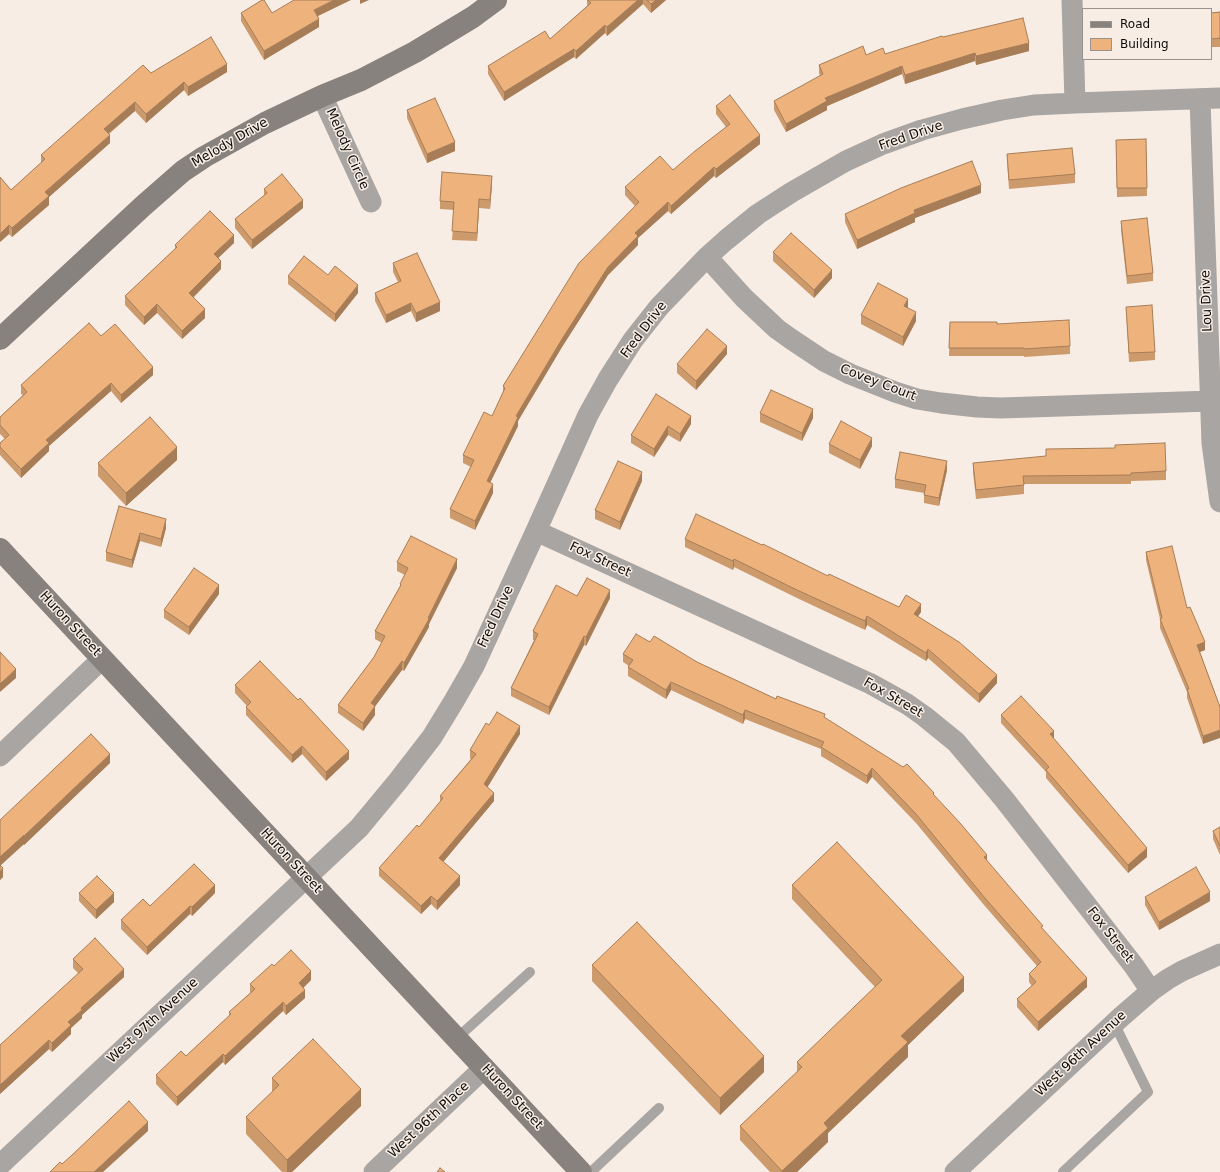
<!DOCTYPE html>
<style>
body{margin:0}
#map{position:relative;width:1220px;height:1172px;overflow:hidden;background:#f7ede5;font-family:"DejaVu Sans",sans-serif}
canvas{display:block}
.legend{position:absolute;left:1082px;top:8px;width:130px;height:52px;box-sizing:border-box;background:#f7ede5;border:1px solid #9a938d;margin:0;padding:5px 7px;list-style:none;font-size:12px;color:#0e0b08}
.legend li{display:flex;align-items:center;gap:8px;height:20px}
.legend b{width:20px;border:1px solid #9a938d}
</style>
<div id="map">
<canvas width="1220" height="1172"></canvas>
<ul class="legend">
<li><b style="height:5px;background:#87827d"></b>Road</li>
<li><b style="height:11px;background:#eeb37d"></b>Building</li>
</ul>
</div>
<script>
const ctx = document.querySelector('canvas').getContext('2d');
ctx.lineJoin = 'round';
const shape = rows => new Path2D(rows.map(r => 'M' + r).join(''));
function stroke(path, color, width, dash) { ctx.strokeStyle = color; ctx.lineWidth = width; ctx.lineCap = dash ? 'butt' : 'round'; ctx.setLineDash(dash || []); ctx.stroke(path); }
function paint(path, color) { ctx.fillStyle = color; ctx.fill(path, 'evenodd'); }
function label(font, color, halo, rows, align = 'center') {
  ctx.font = font + ' "DejaVu Sans",sans-serif'; ctx.lineWidth = 3; ctx.setLineDash([]); ctx.textBaseline = 'middle'; ctx.strokeStyle = halo; ctx.fillStyle = color; for (const [text, x, y, turn = 0] of rows) {
    ctx.save(); ctx.translate(x, y); ctx.rotate((+turn || 0) * Math.PI / 180); ctx.textAlign = isNaN(turn) ? turn : align; if (halo) ctx.strokeText(text, 0, 0); ctx.fillText(text, 0, 0); ctx.restore();
  }
}
stroke(shape([
 [457,1038,530,972],
 [591,1172,659,1108],
 [1063,1172,1148,1092,1114,1023]
]), '#a9a5a2', 10);
stroke(shape([
 [1072,0,1075,103],
 [322,96,371,202],
 [1200,99,1212,443,1220,502],
 [707,257,744,298,777,329,791,339,824,361,850,374,895,392,917,399,941,403,977,407,1001,408,1211,401],
 [536,531,871,684,907,704,924,716,956,742,1004,799,1134,966,1151,991],
 [0,756,102,659],
 [0,1165,359,828,398,781,432,737,454,701,474,666,536,531,588,415,608,379,633,340,659,307,707,257,726,240,758,214,792,192,846,161,883,144,922,130,962,119,1002,110,1034,105,1075,103,1220,98],
 [374,1172,484,1068],
 [955,1172,1121,1017,1151,991,1168,979,1182,971,1220,954]
]), '#a9a5a2', 21);
stroke(shape([
 [0,339,143,206,183,171,204,157,265,123,322,96,361,80,415,52,473,17,496,0],
 [0,549,581,1172]
]), '#87827d', 22);
paint(shape([
 [587,0,666,0,651,13,643,4,607,36,605,33,576,59,574,57,504,101,488,74,488,66,550,39,587,6],
 [1220,12,1220,47,1211,47,1211,13],
 [241,13,272,13,318,16,319,27,264,60,241,21],
 [943,37,1029,51,976,65,975,61,905,84,902,74,827,106,827,110,786,132,774,110,774,101,820,76,819,73,819,65,866,55,885,54],
 [227,72,188,96,184,90,146,123,135,111,109,134,110,143,49,197,49,205,12,237,9,234,0,242,0,177,11,190,41,163,41,155,151,73],
 [716,106,760,144,716,178,714,176,671,214,668,211,638,238,638,245,608,275,562,347,518,421,518,426,490,483,493,493,475,530,450,518,450,509,471,467,463,463,463,455,492,416,503,393,503,386,635,206,625,195,625,187,673,170,726,127,716,114],
 [407,110,455,151,427,163,407,118],
 [1146,139,1147,196,1117,197,1116,140],
 [1007,154,1075,174,1075,183,1009,189,1007,162],
 [492,184,490,209,479,208,477,241,452,240,454,210,440,209,440,201],
 [264,189,303,208,252,249,235,228,235,219,264,196],
 [981,193,915,218,915,222,857,249,845,222,845,214],
 [1121,221,1153,273,1153,281,1127,284,1121,230],
 [234,243,218,258,221,269,194,297,205,318,182,339,157,313,144,325,125,305,125,296,175,249,175,245],
 [773,252,832,278,814,298,773,261],
 [393,263,440,311,416,322,411,311,386,323,375,301,375,293,398,282,393,272],
 [328,275,358,293,335,322,288,284,288,276],
 [908,307,908,308,916,321,903,346,861,324,861,315],
 [1126,307,1155,352,1155,360,1129,362],
 [950,322,997,324,1070,346,1070,354,1024,357,1024,356,949,356],
 [101,336,153,375,121,403,111,391,49,446,49,451,21,478,0,455,0,443,5,439,0,434,0,417,23,395,21,394,21,385],
 [727,354,696,390,677,373,677,364],
 [760,413,813,418,802,441,760,422],
 [691,416,691,424,680,442,668,435,654,457,631,443,631,435],
 [829,444,872,446,860,469,829,453],
 [177,460,126,506,98,476,98,463],
 [973,463,1166,471,1166,480,1131,481,1131,484,1024,484,1024,494,976,499,973,472],
 [947,470,939,506,924,503,924,493,895,488,895,479],
 [642,481,620,530,595,519,595,510],
 [119,506,166,528,161,547,140,541,132,568,106,561,106,552],
 [685,539,828,576,899,607,921,612,918,616,997,683,979,703,928,658,926,661,867,625,865,630,797,598,734,567,733,570,685,547],
 [1146,552,1187,608,1205,650,1200,652,1220,707,1203,744,1187,698,1187,692,1160,628,1160,619,1146,560],
 [397,562,457,568,429,624,429,627,404,671,402,670,375,706,375,715,363,731,338,713,338,705,374,657,382,643,375,639,375,631,400,586,400,584,405,575,397,571],
 [219,594,189,635,164,618,164,610],
 [577,596,610,598,586,646,584,645,549,715,511,696,511,688,534,640,533,640,533,631],
 [650,642,697,662,776,699,825,718,934,796,1043,930,1087,987,1038,1031,1017,1007,1017,999,1032,986,1029,982,1029,974,1037,966,984,905,916,823,872,777,867,784,821,756,821,749,745,719,743,724,671,690,666,699,628,676,628,667,629,666,623,662,623,654],
 [235,685,349,759,326,781,302,754,292,763,246,715,246,707,247,706,235,693],
 [1001,715,1054,739,1147,857,1128,873,1046,778,1046,772,1001,723],
 [489,725,520,734,487,787,494,801,443,862,460,885,437,910,431,904,421,914,379,876,379,868,419,827,440,802,440,796,471,759,470,758,470,750],
 [110,763,24,845,24,844,0,865,3,877,0,880,0,820],
 [1220,827,1220,855,1213,839,1213,831],
 [792,885,964,991,908,1045,908,1057,828,1133,828,1142,797,1172,770,1172,740,1140,740,1126,797,1072,797,1062,875,987,792,899],
 [79,893,114,902,96,919,79,901],
 [215,893,192,916,190,914,147,955,121,929,121,920,150,906],
 [1145,897,1210,901,1159,930,1145,905],
 [73,959,124,977,82,1015,82,1018,71,1028,71,1034,52,1052,49,1049,0,1094,78,973,73,968],
 [592,965,764,1072,720,1115,592,981],
 [274,966,311,980,303,988,305,998,286,1015,283,1011,225,1065,223,1062,177,1106,156,1084,156,1075,186,1056,229,1016,229,1012,250,993,250,984],
 [272,1078,361,1106,292,1172,282,1172,246,1134,246,1117,272,1092]
]), '#cd9a6c');
paint(shape([
 [334,0,351,0,314,18,314,10],
 [360,0,369,0,360,4],
 [638,0,643,0,643,4,607,36,607,27],
 [656,0,666,0,651,13,651,4],
 [319,19,319,27,264,60,264,51],
 [605,25,605,33,576,59,576,51],
 [1029,43,1029,51,976,65,976,56],
 [574,49,574,57,504,101,504,92],
 [975,53,975,61,905,84,905,75],
 [227,64,227,72,188,96,188,87],
 [902,66,902,74,827,106,827,110,786,132,786,124,825,98],
 [184,82,184,90,146,123,146,114],
 [135,102,135,111,104,137,104,129],
 [110,135,110,143,49,197,49,205,12,237,12,228,45,192],
 [760,135,760,144,716,178,716,169],
 [455,142,455,151,427,163,427,154],
 [714,167,714,176,671,214,671,206],
 [492,176,492,184,490,209,490,200],
 [981,185,981,193,915,218,915,222,857,249,857,240,914,210],
 [479,199,479,208,477,241,477,233],
 [303,200,303,208,252,249,252,240],
 [668,202,668,211,638,238,638,245,608,275,562,347,518,421,518,426,487,489,487,481,516,416,562,339,608,267,635,233],
 [9,225,9,234,0,242,0,234],
 [234,235,234,243,214,262,214,254],
 [221,261,221,269,189,301,189,293],
 [832,270,832,278,814,298,814,290],
 [358,285,358,293,335,322,335,314],
 [908,299,908,307,904,315,904,306],
 [440,302,440,311,416,322,416,313],
 [411,303,411,311,386,323,386,315],
 [157,304,157,313,144,325,144,317],
 [205,309,205,318,182,339,182,331],
 [916,312,916,321,903,346,903,337],
 [727,346,727,354,696,390,696,381],
 [153,367,153,375,121,403,121,395],
 [111,383,111,391,49,446,49,451,21,478,21,469,46,440],
 [813,409,813,418,802,441,802,433],
 [691,416,691,424,680,442,680,434],
 [668,426,668,435,654,457,654,449],
 [872,438,872,446,860,469,860,460],
 [177,447,177,460,126,506,126,493],
 [947,461,947,470,939,506,939,498],
 [642,472,642,481,620,530,620,522],
 [493,484,493,493,475,530,475,521],
 [166,519,166,528,161,547,161,539],
 [140,533,140,541,132,568,132,560],
 [457,559,457,568,429,624,429,627,404,671,404,663],
 [734,559,734,567,733,570,733,561],
 [219,585,219,594,189,635,189,627],
 [610,590,610,598,586,646,586,637],
 [921,604,921,612,914,622,914,614],
 [867,616,867,625,865,630,865,621],
 [584,636,584,645,549,715,549,707],
 [1205,642,1205,650,1197,653,1197,645],
 [928,649,928,658,926,661,926,653],
 [402,661,402,670,371,712,371,703],
 [16,669,16,678,0,692,0,684],
 [997,675,997,683,979,703,979,694],
 [671,682,671,690,666,699,666,690],
 [375,706,375,715,363,731,363,723],
 [745,710,745,719,743,724,743,715],
 [520,726,520,734,484,793,484,784],
 [1220,730,1220,738,1203,744,1203,736],
 [1054,731,1054,739,1050,734],
 [302,746,302,754,292,763,292,755],
 [349,751,349,759,326,781,326,772],
 [110,754,110,763,24,845,24,836],
 [872,768,872,777,867,784,867,776],
 [494,793,494,801,439,867,439,858],
 [24,835,24,844,0,866,0,857],
 [1147,848,1147,857,1128,873,1128,865],
 [987,855,987,863,984,857],
 [3,868,3,877,0,880,0,872],
 [460,876,460,885,437,910,437,901],
 [215,885,215,893,192,916,192,907],
 [1210,892,1210,901,1159,930,1159,922],
 [114,893,114,902,96,919,96,910],
 [431,896,431,904,421,914,421,906],
 [190,906,190,914,147,955,147,947],
 [124,969,124,977,82,1015,82,1018,71,1028,71,1034,52,1052,52,1043,68,1022,81,1008],
 [311,971,311,980,299,992,299,983],
 [964,977,964,991,908,1045,908,1057,828,1133,828,1142,797,1172,782,1172,782,1171,824,1123,901,1036],
 [1087,978,1087,987,1038,1031,1038,1022],
 [305,990,305,998,286,1015,286,1006],
 [283,1002,283,1011,225,1065,225,1056],
 [49,1040,49,1049,0,1094,0,1085],
 [223,1054,223,1062,177,1106,177,1097],
 [764,1056,764,1072,720,1115,720,1098],
 [361,1089,361,1106,292,1172,287,1172,287,1160],
 [148,1122,148,1131,103,1172,94,1172]
]), '#a77d58');
const building = shape([
 [262,0,264,0,272,13,294,0,334,0,314,10,319,19,264,51,241,13,262,0],
 [588,0,638,0,607,27,605,25,576,51,574,49,504,92,488,66,545,31,550,39,591,3,588,0],
 [647,0,656,0,651,4,647,0],
 [1220,12,1220,38,1211,39,1211,13,1220,12],
 [1023,18,1029,43,976,56,975,53,905,75,902,66,825,98,827,101,786,124,774,101,823,74,819,65,863,46,866,55,883,48,885,54,942,36,943,37,1023,18],
 [211,37,227,64,188,87,184,82,146,114,135,102,104,129,110,135,45,192,49,196,12,228,9,225,0,234,0,177,11,190,45,159,41,155,143,65,151,73,211,37],
 [730,95,760,135,716,169,714,167,671,206,668,202,635,233,638,236,608,267,562,339,516,416,518,417,487,481,493,484,475,521,450,509,474,460,463,455,484,412,492,416,505,388,503,386,579,263,639,202,625,187,660,156,673,170,695,151,730,124,716,106,730,95],
 [435,98,455,142,427,154,407,110,435,98],
 [1146,139,1147,188,1117,188,1116,140,1146,139],
 [1072,148,1075,174,1009,180,1007,154,1072,148],
 [972,161,981,185,914,210,915,213,857,240,845,214,901,188,972,161],
 [442,172,492,176,490,200,479,199,477,233,452,231,454,202,440,201,442,172],
 [282,174,303,200,252,240,235,219,267,193,264,189,282,174],
 [210,211,234,235,214,254,221,261,189,293,205,309,182,331,157,304,144,317,125,296,177,247,175,245,210,211],
 [1147,218,1153,273,1127,276,1121,221,1147,218],
 [791,233,832,270,814,290,773,252,791,233],
 [417,253,440,302,416,313,411,303,386,315,375,293,401,281,393,263,417,253],
 [304,256,328,275,335,266,358,285,335,314,288,276,304,256],
 [878,283,908,299,904,306,916,312,903,337,861,315,878,283],
 [1152,305,1155,352,1129,353,1126,307,1152,305],
 [1069,320,1070,346,1024,349,1024,348,949,348,950,322,997,322,997,324,1069,320],
 [89,323,101,336,115,324,153,367,121,395,111,383,46,440,49,443,21,469,0,447,0,443,9,435,0,425,0,417,27,392,21,385,89,323],
 [707,329,727,346,696,381,677,364,707,329],
 [771,390,813,409,802,433,760,413,771,390],
 [656,394,691,416,680,434,668,426,654,449,631,435,656,394],
 [150,417,177,447,126,493,98,463,150,417],
 [841,421,872,438,860,460,829,444,841,421],
 [1165,443,1166,471,1131,473,1131,475,1023,476,1024,485,976,490,973,463,1046,456,1046,449,1115,448,1115,445,1165,443],
 [900,452,947,461,939,498,924,495,926,485,895,479,900,452],
 [618,461,642,472,620,522,595,510,618,461],
 [119,506,166,519,161,539,140,533,132,560,106,552,119,506],
 [696,514,762,545,763,544,828,576,829,574,899,607,906,595,921,604,914,614,959,642,997,675,979,694,928,649,926,653,867,616,865,621,797,590,734,559,733,561,685,539,696,514],
 [411,536,457,559,428,618,429,619,404,663,402,661,371,703,375,706,363,723,338,705,374,657,385,636,375,631,401,585,400,584,408,568,397,562,411,536],
 [1172,546,1187,608,1190,607,1205,642,1197,645,1220,707,1220,730,1203,736,1187,689,1189,689,1160,619,1162,618,1146,552,1172,546],
 [194,568,219,585,189,627,164,610,194,568],
 [587,578,610,590,586,637,584,636,549,707,511,688,538,634,533,631,556,585,577,596,587,578],
 [636,634,650,642,654,636,697,662,776,699,777,696,825,714,824,717,903,767,907,764,934,793,933,794,960,823,987,855,984,857,1043,926,1041,927,1087,978,1038,1022,1017,999,1036,982,1029,974,1041,962,984,897,916,814,872,768,867,776,821,747,824,742,745,710,743,715,671,682,666,690,628,667,633,660,623,654,636,634],
 [0,652,16,669,0,684,0,652],
 [260,661,298,700,300,698,349,751,326,772,302,746,292,755,246,707,251,702,235,685,260,661],
 [1021,696,1054,731,1050,734,1147,848,1128,865,1046,770,1049,767,1001,715,1021,696],
 [497,712,520,726,484,784,494,793,439,858,460,876,437,901,431,896,421,906,379,868,417,825,419,827,443,798,440,796,476,754,470,750,486,723,489,725,497,712],
 [91,734,110,754,24,836,24,835,0,857,0,820,91,734],
 [1220,827,1220,846,1213,831,1220,827],
 [837,842,964,977,901,1036,908,1042,824,1123,828,1128,782,1171,740,1126,802,1067,797,1062,882,980,792,885,837,842],
 [194,864,215,885,192,907,190,906,147,947,121,920,143,899,150,906,194,864],
 [0,865,3,868,0,872,0,865],
 [1196,867,1210,892,1159,922,1145,897,1196,867],
 [97,876,114,893,96,910,79,893,97,876],
 [637,922,764,1056,720,1098,592,965,637,922],
 [95,938,124,969,81,1008,82,1010,68,1022,71,1025,52,1043,49,1040,0,1085,0,1045,83,969,73,959,95,938],
 [291,950,311,971,299,983,305,990,286,1006,283,1002,225,1056,223,1054,177,1097,156,1075,181,1051,186,1056,231,1014,229,1012,255,989,250,984,272,964,274,966,291,950],
 [313,1039,361,1089,287,1160,246,1117,279,1085,272,1078,313,1039],
 [129,1101,148,1122,94,1172,50,1172,60,1162,62,1164,71,1156,129,1101],
 [440,1168,445,1172,437,1172,440,1168]
]);
paint(building, '#eeb37d');
stroke(building, '#a77d58', 1);
label('13px', '#0e0b08', '#f7ede5', [
 ["Fred Drive",911,136,-19],
 ["Melody Drive",230,143,-30],
 ["Melody Circle",347,149,66],
 ["Lou Drive",1207,301,-92],
 ["Fred Drive",644,330,-53],
 ["Covey Court",878,383,21],
 ["Fox Street",600,560,25],
 ["Fred Drive",496,617,-65],
 ["Huron Street",70,624,47],
 ["Fox Street",893,698,30],
 ["Huron Street",291,861,47],
 ["Fox Street",1110,935,52],
 ["West 97th Avenue",153,1021,-43],
 ["West 96th Avenue",1081,1054,-43],
 ["Huron Street",512,1097,47],
 ["West 96th Place",429,1120,-43]
]);
</script>
